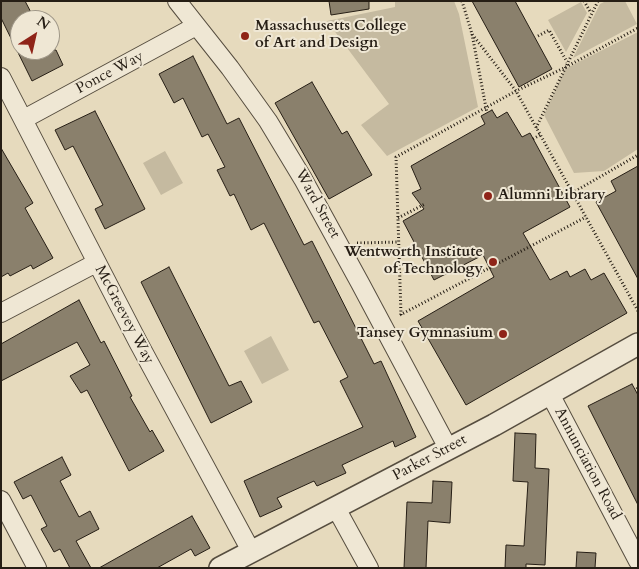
<!DOCTYPE html>
<style>
body{margin:0}
#map{position:relative;width:639px;height:569px;overflow:hidden;background:#e6dabd;font-family:Cardo,serif}
canvas{display:block}
.frame{position:absolute;inset:0;border:2px solid #261e15;pointer-events:none}
.north{position:absolute;left:10px;top:10px;width:50px;height:50px;box-sizing:border-box;background:#efe7d4;border:1px solid #9f9788;border-radius:50%;rotate:35deg;font-size:14px;font-weight:700;line-height:20px;text-align:center;color:#261e15}
.north::after{content:'';display:block;margin:auto;width:18px;height:22px;background:#8f2418;clip-path:polygon(50% 0,100% 100%,50% 72%,0 100%)}
</style>
<div id="map">
<canvas width="639" height="569"></canvas>
<div class="frame"></div>
<div class="north">N</div>
</div>
<script>
const ctx = document.querySelector('canvas').getContext('2d');
ctx.lineJoin = 'round';
function paint(path, color) { ctx.fillStyle = color; ctx.fill(path, 'evenodd'); }
const shape = rows => new Path2D(rows.map(r => 'M' + r).join(''));
function stroke(path, color, width, dash) { ctx.strokeStyle = color; ctx.lineWidth = width; ctx.lineCap = dash ? 'butt' : 'round'; ctx.setLineDash(dash || []); ctx.stroke(path); }
function label(font, color, halo, rows, align = 'center') {
  ctx.font = font + ' Cardo,serif'; ctx.lineWidth = 4; ctx.setLineDash([]); ctx.textBaseline = 'middle'; ctx.strokeStyle = halo; ctx.fillStyle = color; for (const [text, x, y, turn = 0] of rows) {
    ctx.save(); ctx.translate(x, y); ctx.rotate((+turn || 0) * Math.PI / 180); ctx.textAlign = isNaN(turn) ? turn : align; if (halo) ctx.strokeText(text, 0, 0); ctx.fillText(text, 0, 0); ctx.restore();
  }
}
paint(shape([
 [395,1,454,1,459,14,478,107,387,156,361,125,389,104,327,21,395,7],
 [606,1,625,1,637,24,573,58,600,4],
 [581,2,587,13,566,52,548,20],
 [638,32,638,149,604,171,574,173,544,115,565,69],
 [165,151,183,183,161,195,143,163],
 [271,336,289,370,262,384,244,351]
]), '#c5baa0');
const building = shape([
 [1,1,25,1,35,20,20,20,20,50,56,50,63,65,32,81,1,18,1,1],
 [329,1,369,1,369,9,331,15,329,1],
 [472,1,515,1,552,69,519,87,472,1],
 [193,56,227,124,239,118,304,245,312,241,374,364,381,361,416,437,395,447,393,441,342,465,346,473,317,486,314,481,277,498,282,507,260,517,244,481,363,427,340,381,348,377,319,321,314,323,264,223,251,230,234,194,230,196,217,170,225,167,208,134,202,137,183,98,174,103,159,74,193,56],
 [312,82,342,134,347,131,372,175,329,199,275,103,312,82],
 [492,110,497,118,507,112,522,137,530,133,570,207,523,233,550,280,567,271,570,277,585,269,591,280,604,273,627,313,466,405,418,321,494,277,483,255,434,280,403,221,424,209,412,193,421,189,411,166,485,124,481,116,492,110],
 [95,111,145,209,105,229,95,209,103,205,73,146,65,150,55,130,95,111],
 [1,148,33,203,25,208,53,258,33,269,31,265,10,276,8,273,1,277,1,148],
 [638,166,638,279,596,202,616,191,611,181,638,166],
 [169,267,229,386,241,381,252,402,211,423,141,282,169,267],
 [79,300,101,343,104,341,132,396,130,397,150,432,152,430,164,451,129,471,87,390,81,393,70,376,90,365,77,342,1,381,1,344,79,300],
 [632,384,638,395,638,505,588,406,632,384],
 [515,433,536,434,535,468,549,469,545,565,526,564,526,568,505,568,506,545,524,546,528,482,513,481,515,433],
 [62,457,71,475,60,481,79,517,90,511,99,529,76,541,91,568,70,568,60,549,54,552,41,529,47,526,31,495,23,499,14,482,62,457],
 [433,481,452,482,450,523,428,521,426,568,404,568,407,502,432,503,433,481],
 [192,516,210,548,195,556,191,549,157,568,99,568,192,516],
 [577,552,596,553,595,568,576,568,577,552]
]);
paint(building, '#8a806c');
stroke(building, '#261e15', 1);
const minor = shape([
 [177,1,230,68,268,121,303,179,360,283,448,448],
 [1,77,138,342,251,551],
 [24,119,196,26],
 [1,313,96,263],
 [550,394,638,561],
 [1,500,37,568],
 [336,508,369,568]
]);
const tertiary = shape([
 [220,568,494,425,638,344]
]);
stroke(minor, '#564d3f', 20);
stroke(tertiary, '#564d3f', 24);
stroke(shape([
 [462,1,472,34,516,91,638,311],
 [584,1,591,13],
 [472,34,487,113],
 [538,36,549,30,567,62],
 [536,128,598,1],
 [533,139,540,135],
 [572,193,638,155],
 [398,218,425,204],
 [357,243,399,242],
 [400,315,586,217],
 [401,315,396,157,516,91,564,68,638,28],
 [638,386,636,386,638,389]
]), '#261e15', 3, [1, 2.5]);
stroke(minor, '#efe7d4', 18);
stroke(tertiary, '#efe7d4', 21);
for (const [x, y, r, color] of [
 [245,36,5,"#8f2418"],
 [488,196,5,"#8f2418"],
 [493,262,5,"#8f2418"],
 [503,334,5,"#8f2418"]
]) { const dot = new Path2D(); dot.arc(x, y, r, 0, 2 * Math.PI); ctx.fillStyle = color; ctx.fill(dot); stroke(dot, '#efe7d4', 2); }
label('bold 15px', '#261e15', '#efe7d4', [
 ["Massachusetts College",255,27],
 ["of Art and Design",255,44],
 ["Alumni Library",498,196],
 ["Wentworth Institute",483,253,"right"],
 ["of Technology",483,270,"right"],
 ["Tansey Gymnasium",493,334,"right"]
], 'left');
label('15px', '#261e15', '#efe7d4', [
 ["Ponce Way",110,73,-28],
 ["Ward Street",317,204,61],
 ["McGreevey Way",124,315,62],
 ["Parker Street",430,458,-28],
 ["Annunciation Road",587,464,62]
]);
</script>
